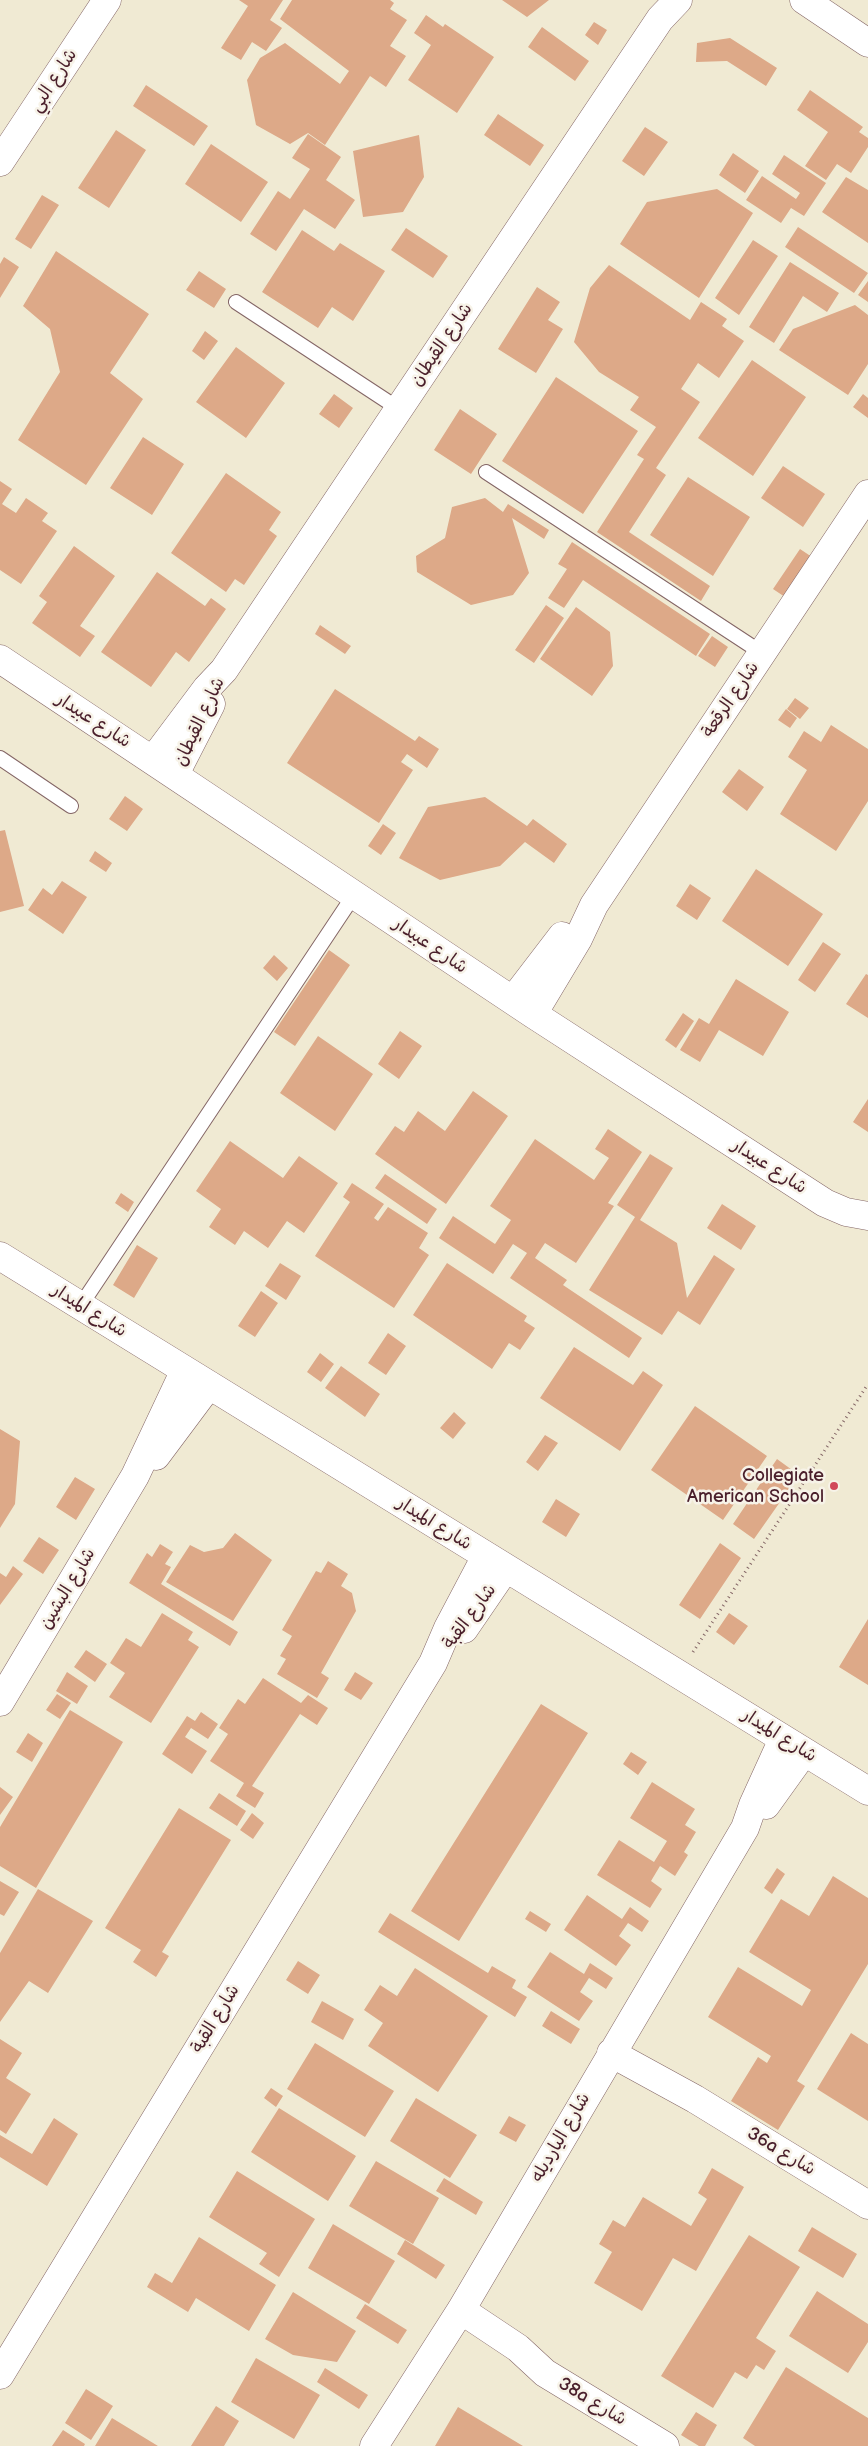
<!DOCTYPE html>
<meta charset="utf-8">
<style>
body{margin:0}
canvas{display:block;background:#f0ead3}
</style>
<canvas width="868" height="2446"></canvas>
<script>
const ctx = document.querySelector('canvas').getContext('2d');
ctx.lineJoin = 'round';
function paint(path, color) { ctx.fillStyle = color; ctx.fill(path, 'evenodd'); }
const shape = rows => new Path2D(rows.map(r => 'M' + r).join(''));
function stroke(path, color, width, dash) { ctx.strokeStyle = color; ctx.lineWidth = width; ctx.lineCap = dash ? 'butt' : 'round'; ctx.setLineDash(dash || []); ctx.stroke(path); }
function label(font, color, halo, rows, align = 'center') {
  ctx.font = font + ' "Balsamiq Sans","Playpen Sans Arabic",sans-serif'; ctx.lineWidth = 5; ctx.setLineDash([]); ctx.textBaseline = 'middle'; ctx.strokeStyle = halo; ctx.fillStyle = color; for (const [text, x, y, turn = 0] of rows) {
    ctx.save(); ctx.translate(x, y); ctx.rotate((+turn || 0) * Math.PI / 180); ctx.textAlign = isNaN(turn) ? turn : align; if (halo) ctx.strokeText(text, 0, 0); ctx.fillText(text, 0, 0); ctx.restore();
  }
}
paint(shape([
 [239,0,283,0,270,20,282,28,266,51,252,42,241,60,221,48,248,6],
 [292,0,390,0,394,3,390,9,407,20,390,46,406,56,386,87,370,76,325,145,308,133,290,144,256,125,247,80,260,58,285,43,340,84,349,71,280,19],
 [502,0,549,0,527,17],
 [426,15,443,27,445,24,494,57,457,113,408,80,431,45,414,33],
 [594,22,607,30,598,45,585,35],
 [542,27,589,61,575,81,528,47],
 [730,38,777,68,766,86,727,61,696,62,697,43],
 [146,85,208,126,194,146,133,106],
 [810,90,863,127,859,132,868,138,868,147,851,173,837,164,826,180,805,166,828,132,797,110],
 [498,114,544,145,530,166,484,135],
 [645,127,668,142,644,176,622,161],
 [116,130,146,150,109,208,78,188],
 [308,134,341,157,326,180,355,200,335,229,304,209,276,251,250,234,278,191,290,199,310,169,292,158],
 [419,135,424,177,403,212,363,217,353,151],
 [211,144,268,182,241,222,185,184],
 [733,153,759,171,745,193,719,175],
 [784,155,826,183,804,216,791,208,781,223,746,200,762,176,796,199,800,193,772,174],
 [846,177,868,190,868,243,822,212],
 [717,189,753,213,699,298,620,244,647,202],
 [42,195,59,205,31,249,15,239],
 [798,227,868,273,854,293,785,247],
 [406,228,448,256,433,278,391,250],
 [302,230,334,251,340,243,385,271,353,321,332,307,318,328,262,292],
 [753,240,778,256,739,315,715,298],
 [56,251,149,314,110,373,143,399,86,485,18,440,60,372,50,329,23,306],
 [4,257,19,267,0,298,0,264],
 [790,262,839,293,827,312,803,296,774,343,749,327],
 [609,265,690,320,701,302,727,319,722,326,744,341,719,378,698,363,681,389,700,402,656,468,666,475,629,532,710,586,701,601,597,532,644,459,637,455,656,427,630,410,639,397,599,372,574,342,590,288],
 [199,271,226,289,214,308,186,290],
 [868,281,868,302,858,295],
 [537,287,560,302,548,320,563,329,536,373,498,349],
 [855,305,868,315,868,364,848,395,779,350,793,329],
 [205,331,218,341,204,360,192,351],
 [236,347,285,383,246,438,196,402],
 [752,360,806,397,753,476,698,438],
 [556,377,638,431,583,514,502,461],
 [334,394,353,408,339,428,319,414],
 [863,394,868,398,868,418,853,407],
 [460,409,497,434,471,474,434,450],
 [143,437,184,464,152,515,110,488],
 [783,466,825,494,803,527,761,498],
 [226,473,281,512,269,530,277,536,244,585,235,579,226,592,171,553],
 [688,477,750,517,713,576,650,535],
 [0,481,12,489,2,504,16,513,26,498,48,513,42,521,57,531,21,584,0,570],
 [485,498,503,512,508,504,549,530,544,539,512,518,529,573,513,595,471,605,417,572,416,556,445,538,452,507],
 [572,542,710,634,696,656,583,580,564,608,548,598,567,569,558,564],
 [74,546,115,576,80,626,95,636,80,657,32,623,47,602,39,596],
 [800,549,818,561,791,601,773,589],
 [157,572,205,606,211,598,226,609,189,662,176,652,151,687,101,652],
 [546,605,564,618,534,663,515,650],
 [576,607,610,632,613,666,592,696,540,659],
 [320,625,351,646,345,654,315,634],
 [712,636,728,647,715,667,698,656],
 [335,689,415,741,419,736,439,749,427,768,407,754,401,762,413,770,379,823,287,763],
 [795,698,809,708,800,719,787,709],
 [786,709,797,718,790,728,778,720],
 [831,725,868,749,868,801,836,851,780,814,807,770,788,757,804,731,821,742],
 [739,769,764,787,747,811,722,792],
 [125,796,143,809,127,831,109,819],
 [485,797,527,826,533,819,567,844,554,863,525,842,500,866,440,880,399,858,428,807],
 [383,824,396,833,381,855,368,846],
 [5,830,24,906,0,912,0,831],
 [95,851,112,863,106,872,89,861],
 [756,869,823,914,788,966,722,921],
 [62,881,87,897,63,934,28,910,43,888,52,895],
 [690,884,711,898,697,920,676,906],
 [823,942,841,954,815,992,798,980],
 [329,950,350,965,295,1046,274,1032],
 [274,955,288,968,277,981,263,968],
 [866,974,868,975,868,1018,846,1004],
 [736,979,789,1012,763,1056,719,1030,700,1062,680,1050,699,1018,709,1024],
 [683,1013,694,1021,676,1048,665,1040],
 [400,1031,422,1046,399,1079,378,1064],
 [318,1036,373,1074,335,1131,280,1093],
 [473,1091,508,1116,446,1204,375,1154,395,1126,404,1132,418,1111,445,1131],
 [868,1099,868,1132,853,1122],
 [608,1129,642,1152,608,1203,614,1206,576,1263,545,1243,535,1258,567,1280,563,1285,642,1338,629,1358,510,1278,527,1253,513,1244,493,1274,439,1238,453,1216,495,1244,511,1220,490,1206,535,1139,594,1180,609,1158,595,1149],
 [230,1141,283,1178,299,1156,338,1183,304,1233,287,1221,268,1248,244,1231,235,1245,209,1227,221,1209,196,1191],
 [650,1154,673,1168,640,1220,677,1243,687,1298,714,1255,735,1269,700,1325,678,1311,662,1335,589,1290,635,1217,617,1205],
 [385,1174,437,1209,427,1224,375,1188],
 [352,1183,384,1204,374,1218,378,1221,388,1207,428,1233,419,1248,429,1255,394,1308,315,1256,350,1202,343,1197],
 [121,1193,134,1202,128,1212,115,1203],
 [722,1204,756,1226,741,1250,707,1228],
 [137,1245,158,1258,134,1298,113,1285],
 [280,1263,301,1276,286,1300,265,1286],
 [447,1263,527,1316,524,1321,535,1328,520,1350,509,1343,492,1369,413,1315],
 [261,1291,278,1303,255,1337,238,1326],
 [388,1333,406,1346,386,1375,368,1363],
 [574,1347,633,1385,643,1371,663,1385,620,1451,540,1398],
 [320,1353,334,1364,321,1382,307,1372],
 [341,1366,380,1394,365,1417,325,1388],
 [695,1406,767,1456,723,1520,651,1470],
 [454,1412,466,1423,453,1439,440,1428],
 [0,1429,20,1441,15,1504,0,1528],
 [545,1435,558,1443,538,1471,526,1462],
 [777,1459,799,1475,754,1539,733,1524],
 [75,1477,95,1489,76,1520,56,1507],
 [556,1499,580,1514,566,1537,542,1522],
 [235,1533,272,1560,233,1621,166,1582,190,1545,204,1552,223,1548],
 [39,1537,59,1550,43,1574,23,1561],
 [720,1543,741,1558,700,1619,679,1605],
 [160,1544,173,1552,165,1564,171,1567,161,1584,238,1632,230,1646,129,1583,147,1553,152,1557],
 [328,1561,348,1574,341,1586,352,1593,356,1611,321,1673,329,1678,317,1698,277,1674,286,1659,280,1656,292,1636,282,1630,316,1571,321,1573],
 [13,1566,23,1574,0,1605,0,1573,6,1577],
 [162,1613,193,1632,188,1640,199,1647,151,1723,109,1697,125,1673,110,1663,126,1638,141,1647],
 [729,1613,748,1626,734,1645,716,1632],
 [868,1619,868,1685,839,1667],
 [86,1650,107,1664,95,1682,74,1667],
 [67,1672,88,1686,77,1704,56,1691],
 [355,1672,373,1683,361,1700,344,1690],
 [263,1678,301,1703,308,1695,328,1708,317,1725,300,1714,252,1786,264,1793,255,1808,236,1796,244,1783,210,1761,228,1734,219,1728,238,1699,245,1704],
 [57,1694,71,1703,60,1719,46,1710],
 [541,1704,588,1733,459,1941,411,1911],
 [70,1710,123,1742,36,1888,0,1866,0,1827],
 [201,1712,218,1724,208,1739,191,1728,185,1737,207,1751,192,1774,162,1754,187,1716,195,1721],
 [28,1733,43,1743,32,1762,16,1752],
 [631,1752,647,1762,638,1775,623,1764],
 [652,1782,695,1809,685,1825,696,1832,684,1852,688,1855,675,1876,660,1866,651,1881,662,1889,650,1908,597,1875,619,1840,654,1862,667,1841,630,1818],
 [0,1787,13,1797,0,1815],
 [219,1793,246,1811,237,1826,209,1808],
 [179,1808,231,1840,162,1952,169,1956,156,1977,133,1962,141,1950,105,1928],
 [252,1813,264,1823,253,1839,240,1830],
 [777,1868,785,1874,772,1894,764,1888],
 [833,1876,868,1898,868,1964,797,2081,805,2086,778,2130,731,2101,758,2057,767,2063,771,2056,708,2017,738,1967,802,2006,811,1990,749,1952,781,1899,809,1916],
 [0,1881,19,1892,4,1916,0,1914],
 [38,1889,93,1921,48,1993,29,1981,0,2022,0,1953],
 [587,1895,622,1919,630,1907,649,1921,642,1932,628,1923,619,1936,631,1945,616,1966,564,1930],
 [530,1911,551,1924,546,1932,525,1919],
 [390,1913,488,1973,492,1966,516,1980,512,1988,527,1997,515,2017,378,1932],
 [550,1952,584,1974,590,1963,613,1978,606,1989,589,1978,580,1992,593,2001,579,2021,527,1987],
 [298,1961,320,1975,308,1994,286,1980],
 [415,1968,488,2016,438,2092,368,2046,383,2023,364,2010,380,1985,397,1996],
 [322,2001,354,2019,343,2040,311,2022],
 [551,2011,580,2029,571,2044,542,2026],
 [851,2033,868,2044,868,2121,817,2089],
 [0,2039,22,2053,6,2078,31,2094,6,2134,0,2130],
 [315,2043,394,2091,365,2137,287,2089],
 [271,2088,283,2096,276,2107,264,2098],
 [416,2098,477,2135,450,2178,390,2141],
 [279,2108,356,2156,328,2201,251,2152],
 [509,2116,526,2125,516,2142,499,2133],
 [54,2118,78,2134,47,2186,0,2157,0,2135,32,2154],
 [376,2161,439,2198,413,2244,349,2206],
 [712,2168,744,2187,696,2271,673,2258,642,2311,594,2283,612,2252,599,2244,613,2220,625,2227,643,2197,691,2226,707,2199,698,2193],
 [237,2171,315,2219,279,2277,259,2264,267,2253,209,2217],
 [444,2178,483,2202,476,2215,436,2191],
 [333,2224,395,2261,369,2304,308,2268],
 [812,2227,857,2254,843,2278,798,2251],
 [749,2235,800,2267,756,2338,776,2351,764,2370,756,2365,747,2379,735,2372,713,2408,661,2376],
 [199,2237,276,2285,249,2331,196,2298,188,2312,147,2287,155,2273,172,2283],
 [405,2240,445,2265,436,2279,397,2254],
 [817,2291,868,2324,868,2342,848,2373,789,2336],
 [293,2292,356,2331,337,2362,293,2355,265,2339],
 [365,2304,407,2330,398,2344,356,2318],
 [256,2358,320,2395,294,2439,231,2402],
 [786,2367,868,2418,868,2446,755,2446,743,2438],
 [325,2368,368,2395,359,2409,317,2382],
 [86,2389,113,2406,91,2440,65,2423],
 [216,2406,239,2421,224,2446,191,2446],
 [458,2407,523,2446,435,2446],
 [696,2412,717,2425,705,2446,699,2446,681,2435],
 [112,2418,158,2446,95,2446],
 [63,2430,85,2444,84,2446,52,2446]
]), '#dda988');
const service = shape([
 [236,302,399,409],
 [486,472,762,653],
 [0,758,71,806],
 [81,1305,354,895]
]);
const minor = shape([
 [0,162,107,0],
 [0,659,533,1014,825,1203,846,1212,868,1216],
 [153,760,207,688,224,670,660,19,678,0],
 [175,774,211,704],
 [513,1000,562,936],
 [533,1014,578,939,594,905,868,494],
 [0,1256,868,1791],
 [156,1456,209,1385],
 [464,1629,505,1569],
 [0,1702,135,1476,185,1370],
 [766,1805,804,1752],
 [611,2053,695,2099,868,2205],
 [461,2310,518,2348,545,2373,665,2446],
 [0,2375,433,1663,448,1628,486,1556],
 [374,2446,461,2310,745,1828,753,1805,783,1739]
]);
const tertiary = shape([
 [804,0,868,43]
]);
stroke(service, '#846666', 16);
stroke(minor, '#846666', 29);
stroke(tertiary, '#846666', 29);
stroke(shape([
 [693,1652,868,1384]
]), '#846666', 3, [1, 4]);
stroke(service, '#fff', 14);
stroke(minor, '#fff', 28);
stroke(tertiary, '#fff', 28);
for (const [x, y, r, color] of [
 [834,1486,5,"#d1495b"]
]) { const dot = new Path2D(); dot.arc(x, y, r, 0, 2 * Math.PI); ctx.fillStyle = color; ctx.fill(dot); stroke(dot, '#f7f3e8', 2); }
label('18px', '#4a1f2b', '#f7f3e8', [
 ["شارع البي",54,81,-57],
 ["شارع القيطان",442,345,-56],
 ["شارع الرقعة",731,700,-56],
 ["شارع عبيدار",93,721,33],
 ["شارع القيطان",200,722,-65],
 ["شارع عبيدار",430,946,34],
 ["شارع عبيدار",769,1167,33],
 ["شارع الميدار",89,1311,32],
 ["شارع الميدار",434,1524,32],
 ["شارع البشين",68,1589,-59],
 ["شارع القبة",470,1617,-53],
 ["شارع الميدار",779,1736,32],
 ["شارع القبة",216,2019,-59],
 ["شارع اليارديله",561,2138,-60],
 ["36a شارع",781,2152,31],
 ["38a شارع",592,2402,31]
]);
label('18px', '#4a1f2b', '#f7f3e8', [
 ["Collegiate",824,1476],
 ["American School",824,1497]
], 'right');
</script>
